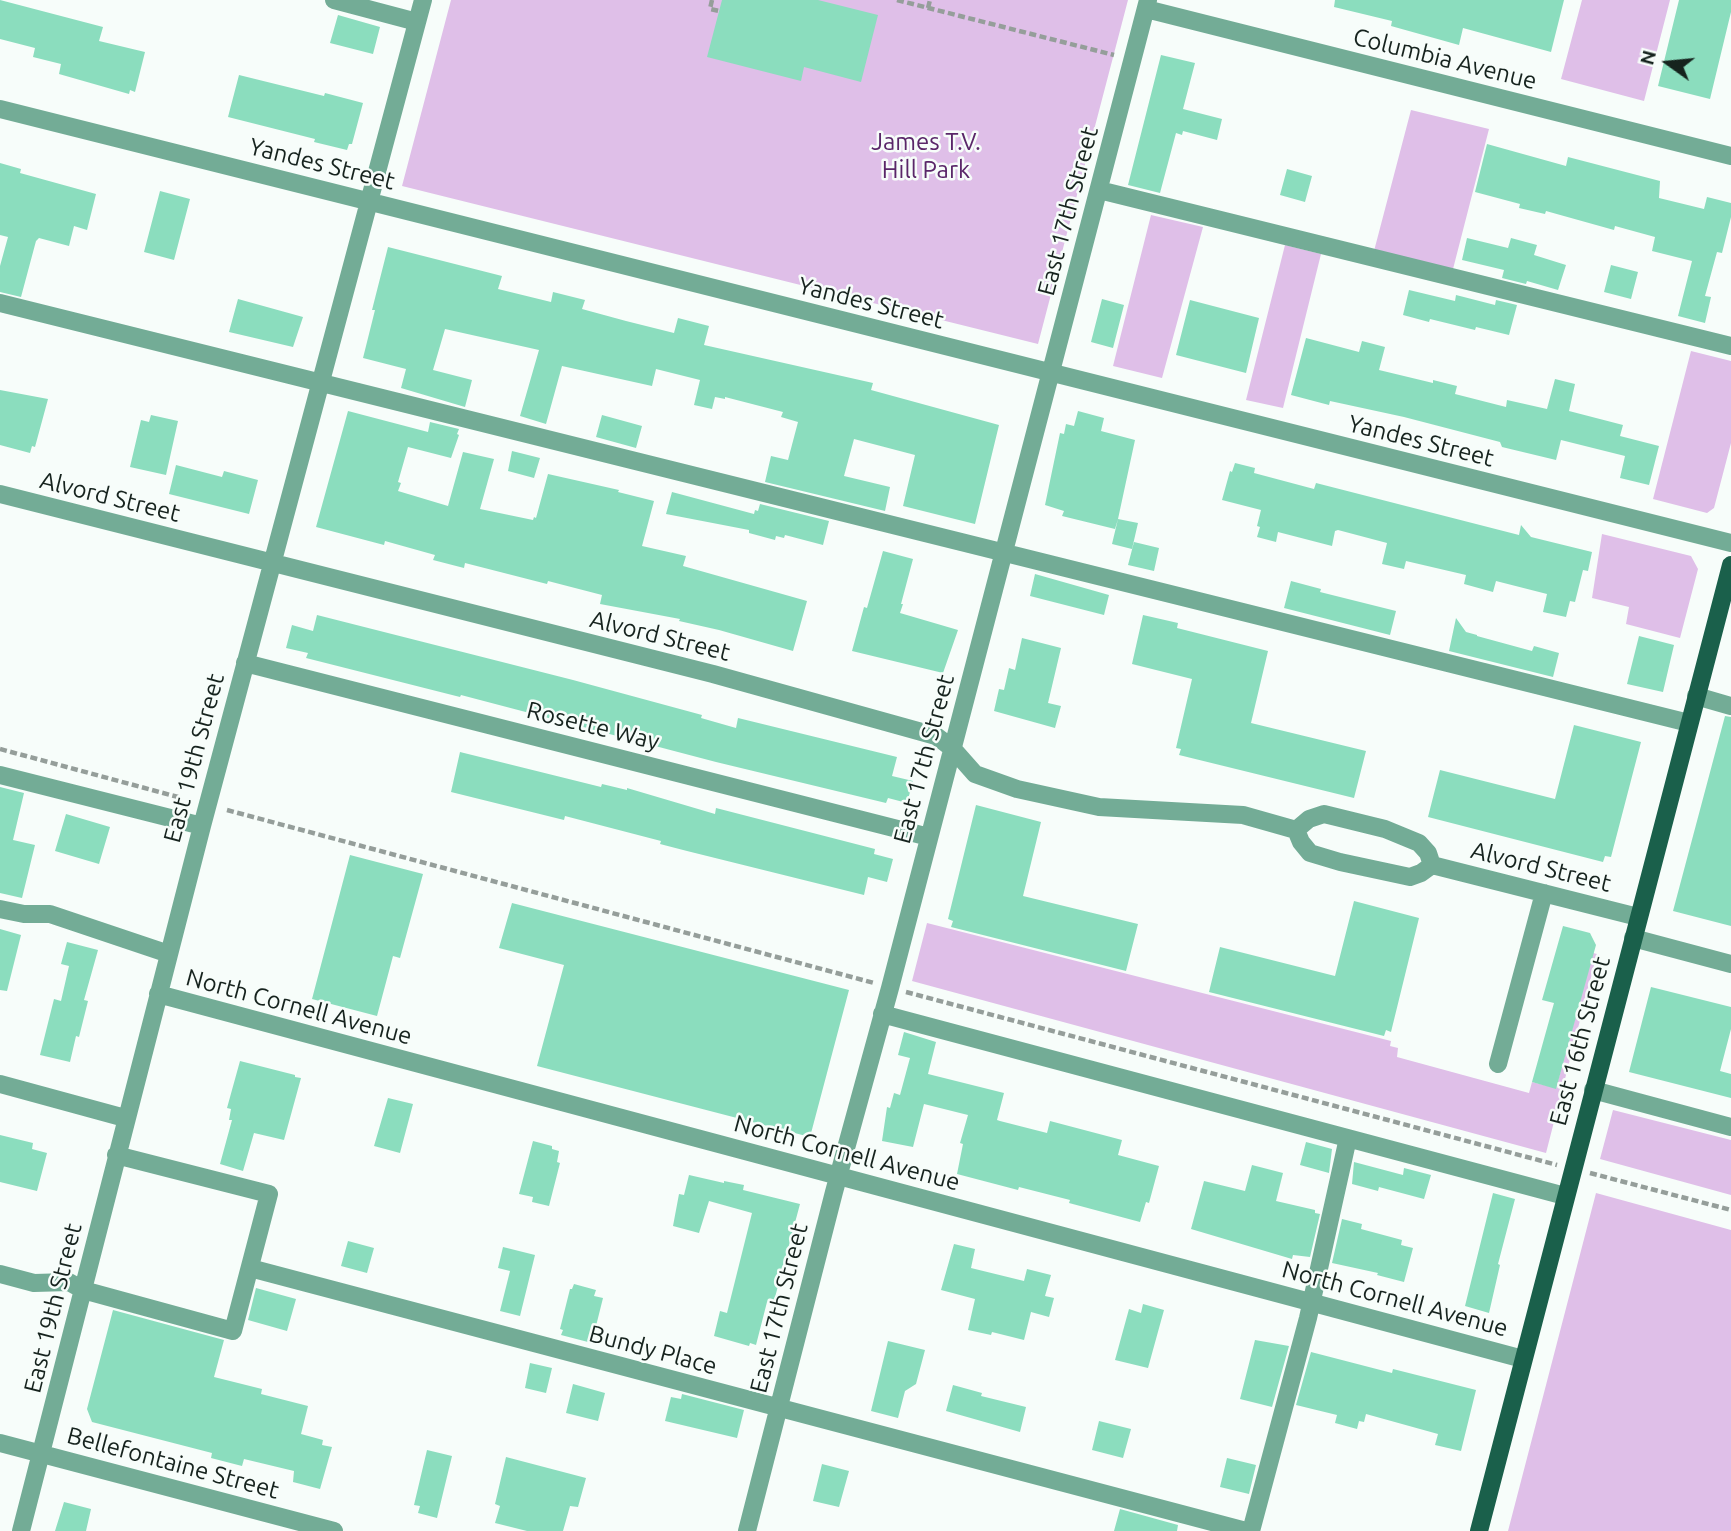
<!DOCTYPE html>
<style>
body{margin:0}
#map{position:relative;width:1731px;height:1531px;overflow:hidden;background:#f7fdfa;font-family:Ubuntu,sans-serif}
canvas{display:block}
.north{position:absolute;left:1633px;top:28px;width:70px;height:70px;-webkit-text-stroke:5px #f7fdfa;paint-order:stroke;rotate:285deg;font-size:19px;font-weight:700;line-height:28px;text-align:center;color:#16231e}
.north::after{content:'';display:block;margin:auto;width:24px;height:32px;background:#16231e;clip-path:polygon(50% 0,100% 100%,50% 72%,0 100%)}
</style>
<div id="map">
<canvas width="1731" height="1531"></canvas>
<div class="north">N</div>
</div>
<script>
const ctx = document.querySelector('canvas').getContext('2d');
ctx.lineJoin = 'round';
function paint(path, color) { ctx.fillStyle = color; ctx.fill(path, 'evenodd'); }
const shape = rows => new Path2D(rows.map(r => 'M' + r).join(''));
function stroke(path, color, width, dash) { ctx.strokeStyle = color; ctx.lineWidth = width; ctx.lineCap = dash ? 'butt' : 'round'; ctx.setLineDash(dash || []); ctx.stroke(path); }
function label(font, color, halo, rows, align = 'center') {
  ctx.font = font + ' Ubuntu,sans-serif'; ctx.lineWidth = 5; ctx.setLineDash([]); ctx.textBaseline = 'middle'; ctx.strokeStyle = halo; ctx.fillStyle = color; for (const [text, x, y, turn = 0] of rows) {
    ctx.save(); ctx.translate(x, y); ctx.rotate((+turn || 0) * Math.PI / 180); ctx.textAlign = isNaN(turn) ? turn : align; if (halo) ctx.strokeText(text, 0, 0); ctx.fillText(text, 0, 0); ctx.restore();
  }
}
paint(shape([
 [451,0,1128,0,1038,344,402,186],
 [1582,0,1670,0,1644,101,1561,79],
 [1411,110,1489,129,1453,269,1374,251],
 [1151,215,1203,227,1162,378,1113,366],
 [1285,245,1321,254,1283,408,1246,400],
 [1691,351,1731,361,1731,443,1714,508,1707,513,1653,499],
 [1602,534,1691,556,1698,569,1680,638,1626,624,1629,607,1592,598],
 [927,923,1391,1041,1390,1046,1398,1048,1397,1057,1529,1093,1532,1082,1556,1088,1593,953,1597,954,1546,1153,912,981],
 [1613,1110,1731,1140,1731,1195,1600,1159],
 [1596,1193,1731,1230,1731,1531,1508,1531]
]), '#dfbfe8');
paint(shape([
 [0,0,103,27,99,41,145,52,135,92,130,90,129,94,59,74,61,64,33,57,35,48,0,39],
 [722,0,818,0,878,15,861,82,804,67,801,81,707,57],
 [1335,0,1564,0,1551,52,1463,28,1459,45,1391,26,1392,21,1334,7],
 [1679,0,1731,0,1731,12,1710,99,1658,86],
 [338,15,380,27,373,54,330,43],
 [1161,55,1195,63,1183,109,1222,119,1217,140,1183,131,1182,135,1176,133,1160,193,1128,185],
 [239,75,324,96,325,93,363,103,352,144,349,144,347,150,314,142,315,139,228,117],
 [1487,144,1566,166,1568,157,1660,181,1659,198,1704,209,1707,197,1731,203,1731,217,1722,253,1717,252,1705,296,1711,297,1705,323,1678,316,1692,261,1652,251,1655,237,1615,226,1614,230,1546,211,1545,214,1519,208,1520,204,1475,192],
 [0,163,21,169,20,173,96,194,87,230,74,226,69,246,39,238,36,241,21,297,0,292,0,266,8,237,0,235],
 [1287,169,1312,176,1305,202,1280,195],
 [160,191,190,199,174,260,144,252],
 [1467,238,1508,248,1511,238,1537,245,1534,255,1566,265,1558,290,1527,281,1526,284,1502,278,1504,270,1462,260],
 [388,247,502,276,498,289,551,302,553,292,585,300,582,309,626,321,674,333,678,318,709,326,704,345,873,383,871,390,999,425,975,524,903,506,915,455,854,439,844,476,890,487,885,511,765,482,771,456,788,460,798,422,781,417,783,412,725,397,725,399,715,397,712,409,694,405,700,380,656,369,652,386,562,366,546,424,520,416,539,350,445,329,433,370,472,380,465,407,401,388,406,369,363,358,375,310,372,310],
 [1611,265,1638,272,1631,299,1604,292],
 [1409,290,1455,301,1456,295,1495,305,1496,300,1517,305,1509,335,1476,327,1475,330,1430,319,1429,322,1403,315],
 [238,299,303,317,293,347,229,332],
 [1102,299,1124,305,1113,348,1091,342],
 [1190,300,1259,318,1246,373,1176,355],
 [1306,338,1359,352,1362,341,1385,347,1379,370,1433,383,1433,380,1457,386,1455,394,1506,407,1507,400,1547,409,1555,379,1575,384,1569,411,1623,425,1620,436,1659,446,1649,485,1620,478,1625,456,1561,440,1556,460,1502,447,1500,442,1404,417,1330,401,1329,405,1291,395],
 [0,390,48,399,35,447,32,446,30,453,0,445],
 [348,411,428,432,430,422,459,429,457,434,459,435,451,458,408,447,398,482,401,483,398,491,448,506,463,452,494,459,480,509,533,520,534,517,536,518,548,474,619,490,618,492,654,501,642,546,686,556,683,566,807,601,793,651,719,630,679,621,680,619,600,604,602,595,548,581,547,584,465,563,464,568,433,560,435,555,385,541,384,545,316,527],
 [1078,411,1104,418,1101,431,1135,440,1118,519,1138,523,1132,549,1112,544,1118,519,1115,529,1062,516,1064,511,1045,505,1060,433,1064,434,1066,424,1074,426],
 [151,415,178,421,166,475,130,467,141,420,149,422],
 [602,415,642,426,636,448,596,437],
 [512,451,540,458,534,478,508,471],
 [1235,463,1255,468,1254,473,1314,489,1316,483,1519,535,1521,525,1531,537,1592,552,1588,571,1583,570,1575,602,1570,601,1566,617,1543,612,1547,594,1496,581,1493,592,1464,584,1466,575,1406,561,1404,569,1382,564,1387,543,1338,530,1335,531,1332,546,1278,532,1276,542,1257,537,1260,527,1257,526,1261,510,1222,500,1230,471,1232,472],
 [176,465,222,477,224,471,258,480,249,514,169,494],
 [672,492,754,514,755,510,758,511,760,504,829,521,823,545,785,535,784,538,776,536,775,540,749,533,749,530,666,514],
 [1134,542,1159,548,1154,571,1128,565],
 [883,551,913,559,901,604,903,604,900,613,958,630,943,673,852,651,864,607,867,608],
 [1035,574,1109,595,1104,615,1030,596],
 [1291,581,1321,589,1320,592,1396,611,1390,635,1284,608],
 [317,615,573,680,702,715,701,718,736,728,738,718,897,757,892,776,913,781,907,803,888,798,886,803,716,762,461,695,460,697,306,658,308,653,286,648,292,625,313,631],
 [1143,615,1178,623,1177,628,1268,651,1251,723,1366,751,1354,798,1179,755,1181,749,1176,748,1192,679,1132,664],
 [1456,618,1466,632,1477,635,1477,636,1532,651,1534,646,1559,653,1553,677,1449,651],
 [1639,636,1674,645,1663,692,1627,684],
 [1022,638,1061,648,1048,703,1061,706,1055,728,994,711,999,689,1004,690,1009,668,1015,670],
 [1725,716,1731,717,1731,926,1673,911],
 [1574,725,1641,742,1611,857,1605,856,1603,862,1428,817,1440,770,1555,799],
 [460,752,601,787,602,784,627,790,627,788,715,814,716,808,875,849,874,854,893,859,887,882,868,877,864,895,687,851,660,844,661,841,565,816,564,820,451,792],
 [0,787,24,793,13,840,35,845,22,898,0,893],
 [976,805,1041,822,1023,896,1138,924,1126,971,951,927,953,921,948,919],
 [66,814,110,827,99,864,55,851],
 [350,855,423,874,400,958,393,956,377,1016,312,999],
 [1354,901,1419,918,1391,1032,1386,1030,1384,1036,1209,992,1220,947,1335,976],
 [512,903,849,990,810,1137,537,1066,564,965,499,948],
 [1563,926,1590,933,1596,945,1556,1089,1532,1082,1554,1003,1542,1000],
 [0,929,21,935,7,991,0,990],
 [67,942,98,950,84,1000,88,1001,79,1037,76,1036,70,1062,40,1055,54,999,61,1001,69,966,61,964],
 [1651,987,1731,1007,1731,1029,1720,1071,1731,1074,1731,1098,1629,1072],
 [904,1032,936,1042,928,1074,1004,1093,997,1120,1000,1121,1047,1133,1050,1121,1122,1140,1118,1155,1159,1166,1149,1203,1146,1202,1140,1222,1069,1203,1070,1200,1019,1187,1018,1190,957,1174,963,1144,960,1143,968,1115,924,1104,913,1147,882,1141,887,1107,890,1108,894,1093,900,1095,910,1058,898,1055],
 [240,1061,295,1075,295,1077,301,1078,284,1140,254,1133,243,1171,220,1164,232,1120,229,1120,231,1109,227,1108],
 [388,1098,413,1104,400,1153,374,1146],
 [0,1135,33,1143,32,1149,47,1153,37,1191,0,1182],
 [533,1141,552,1146,552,1149,559,1151,557,1162,560,1163,549,1206,532,1202,533,1197,519,1194],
 [1306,1142,1332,1149,1329,1173,1300,1165],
 [1354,1162,1403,1175,1404,1168,1431,1175,1424,1199,1379,1187,1378,1191,1352,1184],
 [1252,1165,1283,1173,1276,1201,1315,1210,1315,1213,1320,1214,1310,1257,1293,1255,1292,1259,1191,1229,1204,1181,1245,1191],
 [689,1175,724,1183,724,1181,744,1185,743,1190,800,1204,774,1301,769,1300,767,1302,756,1345,750,1343,749,1346,714,1336,720,1311,727,1313,752,1213,709,1201,699,1233,673,1226,679,1194,684,1195],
 [1493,1193,1515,1199,1498,1264,1500,1265,1489,1313,1465,1306],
 [1342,1219,1362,1224,1361,1229,1402,1240,1401,1245,1413,1248,1404,1282,1377,1275,1378,1273,1332,1263],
 [348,1241,374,1248,367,1273,341,1266],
 [954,1244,975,1249,971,1268,1024,1281,1027,1269,1051,1275,1045,1296,1054,1298,1049,1317,1031,1312,1024,1340,992,1332,991,1335,968,1330,975,1299,941,1290],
 [503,1247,535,1255,520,1316,500,1311,510,1271,498,1268],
 [574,1284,596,1290,594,1296,603,1298,593,1338,590,1337,588,1342,561,1335,563,1330,560,1329,570,1289,572,1289],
 [256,1288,296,1299,287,1331,248,1320],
 [1143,1304,1164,1310,1148,1368,1115,1360,1129,1309,1141,1313],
 [113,1310,224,1340,214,1377,262,1389,261,1394,308,1406,301,1434,323,1440,322,1445,332,1447,320,1489,293,1482,294,1471,244,1459,242,1466,211,1458,212,1453,92,1422,87,1409],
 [1255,1340,1289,1346,1272,1407,1240,1399],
 [888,1341,925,1350,916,1384,905,1391,898,1418,871,1411],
 [1311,1352,1392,1373,1393,1369,1476,1390,1461,1451,1435,1445,1438,1434,1366,1414,1364,1422,1359,1421,1357,1429,1335,1423,1337,1415,1296,1405],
 [530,1363,552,1368,546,1393,525,1388],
 [573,1384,605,1393,598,1421,566,1413],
 [953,1385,982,1393,981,1396,1026,1407,1020,1432,946,1411],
 [682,1394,744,1410,737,1438,665,1421,671,1397,681,1399],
 [1099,1421,1131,1429,1123,1458,1092,1450],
 [427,1450,452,1456,437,1518,418,1513,420,1506,414,1505],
 [506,1457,586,1478,578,1507,570,1506,563,1531,527,1531,495,1523,500,1506,495,1504],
 [1227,1458,1256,1465,1249,1494,1220,1487],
 [822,1464,849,1471,839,1507,813,1501],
 [64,1502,91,1509,86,1531,55,1531],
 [1120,1509,1178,1525,1177,1531,1114,1531]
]), '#8bddbe');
stroke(shape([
 [712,0,710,9,719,11],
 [897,0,1114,55],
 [928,8,930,0],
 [0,749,178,797],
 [227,810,874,983],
 [906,992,1557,1165],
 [1590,1173,1731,1210]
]), '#959e9a', 4.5, [7, 3.5]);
stroke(shape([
 [334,0,417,22],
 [1146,9,1731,156],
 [0,109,1731,543],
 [1099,190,1731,346],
 [0,303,1689,723],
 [0,494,713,674,936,736,952,748,975,774,1017,789,1099,807,1243,815,1296,830],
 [245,663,929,837],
 [1696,696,1731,706],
 [0,775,202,826],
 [1296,830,1309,819,1324,814,1385,829,1419,843,1428,853,1432,865],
 [1296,830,1301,842,1310,853,1340,862,1410,877,1421,873,1432,865],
 [1432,865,1638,917],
 [0,909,24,914,50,914,169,954],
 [1633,938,1731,964],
 [158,994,1523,1359],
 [882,1014,1565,1196],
 [1498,1064,1544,893],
 [0,1084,125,1118],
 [1593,1090,1731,1127],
 [250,1268,1246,1531],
 [0,1274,34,1283,69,1282,83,1290,233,1331,269,1194,116,1155],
 [0,1443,334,1531],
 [21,1531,202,826,423,0],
 [747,1531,834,1192,890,988,1148,0],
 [1251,1531,1308,1318,1348,1138]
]), '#73ac96', 18);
stroke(shape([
 [1479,1531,1731,565]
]), '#1a604b', 18);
label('24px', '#16231e', '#f7fdfa', [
 ["Columbia Avenue",1445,59,14],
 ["Yandes Street",322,164,14],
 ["East 17th Street",1068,211,-75],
 ["Yandes Street",871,303,14],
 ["Yandes Street",1421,441,14],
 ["Alvord Street",110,497,14],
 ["Alvord Street",660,636,14],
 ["Rosette Way",593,726,14],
 ["East 19th Street",194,758,-75],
 ["East 17th Street",924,759,-75],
 ["Alvord Street",1541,867,14],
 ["North Cornell Avenue",299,1007,15],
 ["East 16th Street",1580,1041,-75],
 ["North Cornell Avenue",847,1153,15],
 ["North Cornell Avenue",1395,1299,15],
 ["East 19th Street",53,1308,-76],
 ["East 17th Street",779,1308,-76],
 ["Bundy Place",653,1350,15],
 ["Bellefontaine Street",173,1463,15]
]);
label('24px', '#5a2669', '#f7fdfa', [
 ["James T.V.",926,142],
 ["Hill Park",926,170]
]);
</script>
